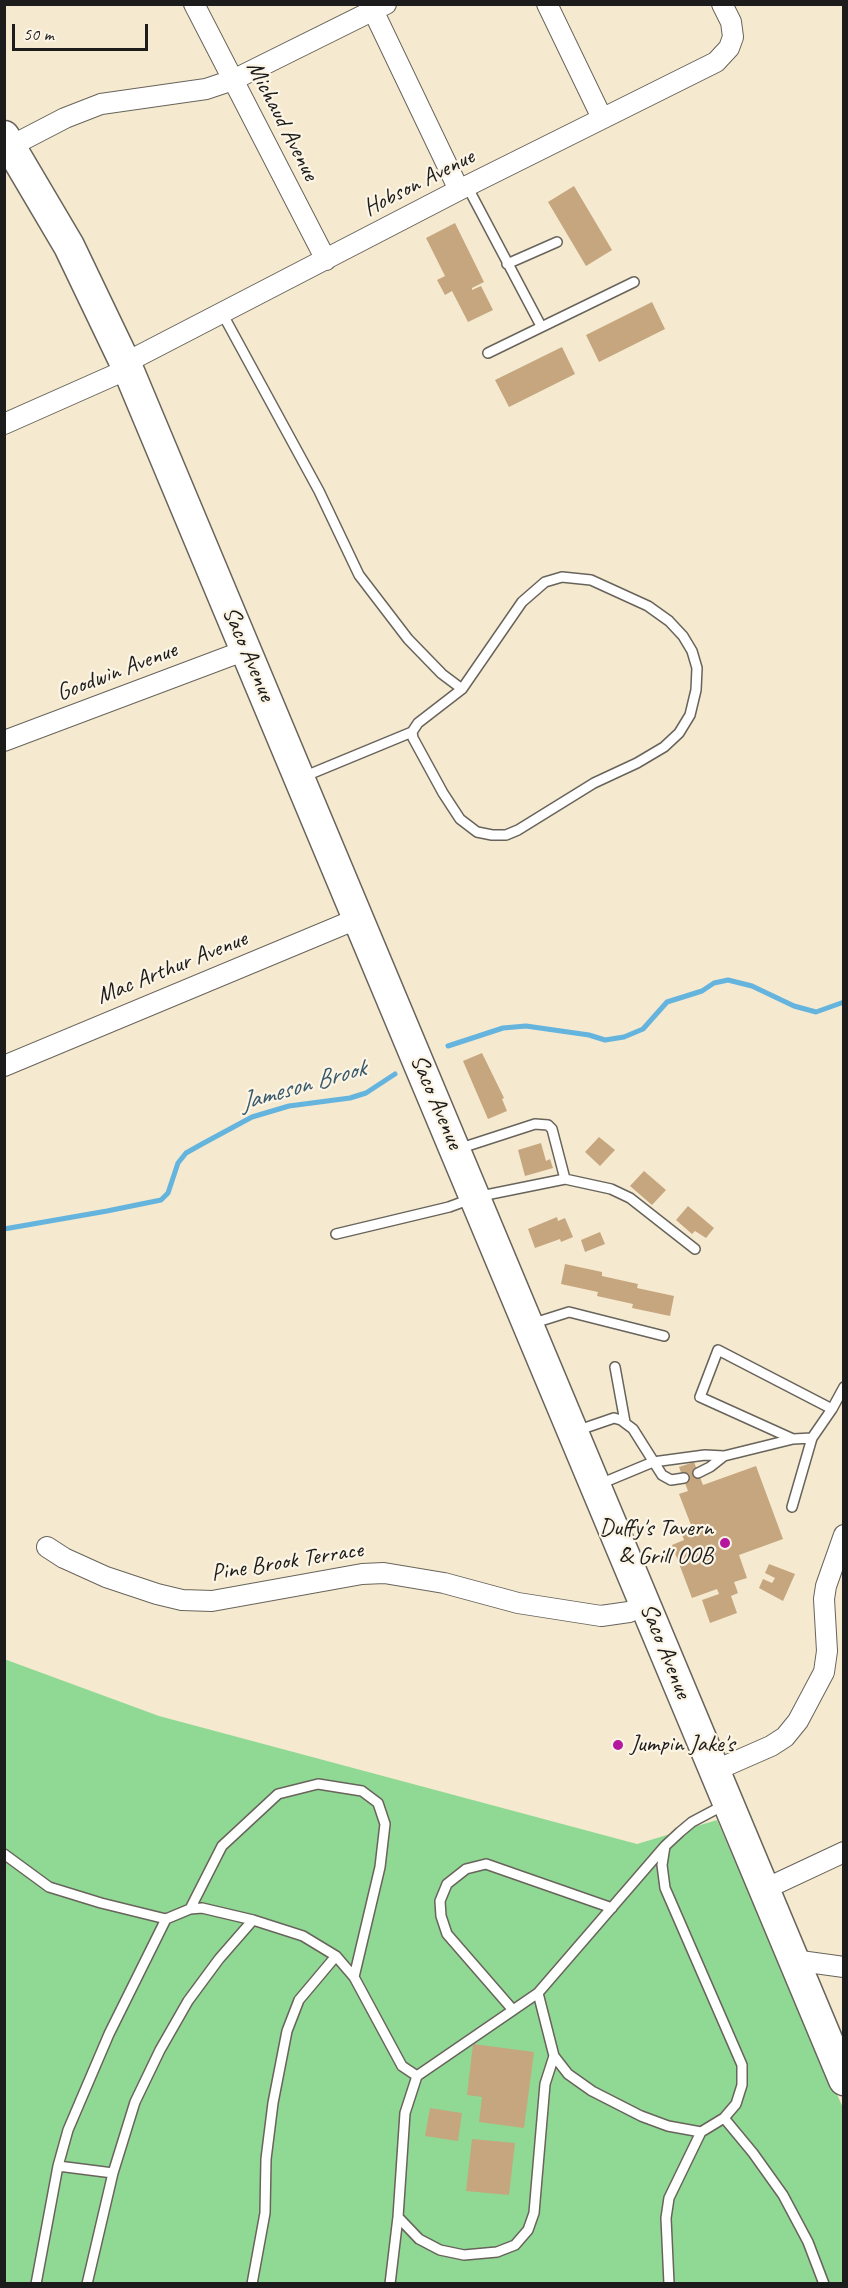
<!DOCTYPE html>
<style>
body{margin:0}
#map{position:relative;width:848px;height:2288px;overflow:hidden;background:#f5e9cf;font-family:Caveat,sans-serif}
canvas{display:block}
.frame{position:absolute;inset:0;border:6px solid #1c1c1c;pointer-events:none}
.scale{position:absolute;left:12px;top:24px;width:136px;height:27px;box-sizing:border-box;border:3px solid #1c1c1c;border-top:0;padding-left:8px;font-size:18px;line-height:21px;white-space:nowrap;color:#1c1c1c;-webkit-text-stroke:4px #fcf5e5;paint-order:stroke}
</style>
<div id="map">
<canvas width="848" height="2288"></canvas>
<div class="frame"></div>
<div class="scale">50 m</div>
</div>
<script>
const ctx = document.querySelector('canvas').getContext('2d');
ctx.lineJoin = 'round';
function paint(path, color) { ctx.fillStyle = color; ctx.fill(path, 'evenodd'); }
const shape = rows => new Path2D(rows.map(r => 'M' + r).join(''));
function stroke(path, color, width, dash) { ctx.strokeStyle = color; ctx.lineWidth = width; ctx.lineCap = dash ? 'butt' : 'round'; ctx.setLineDash(dash || []); ctx.stroke(path); }
function label(font, color, halo, rows, align = 'center') {
  ctx.font = font + ' Caveat,sans-serif'; ctx.lineWidth = 4.5; ctx.setLineDash([]); ctx.textBaseline = 'middle'; ctx.strokeStyle = halo; ctx.fillStyle = color; for (const [text, x, y, turn = 0] of rows) {
    ctx.save(); ctx.translate(x, y); ctx.rotate((+turn || 0) * Math.PI / 180); ctx.textAlign = isNaN(turn) ? turn : align; if (halo) ctx.strokeText(text, 0, 0); ctx.fillText(text, 0, 0); ctx.restore();
  }
}
paint(shape([
 [4,1659,159,1716,637,1844,717,1820,843,2108,843,2283,5,2283]
]), '#90d994');
stroke(shape([
 [448,1046,503,1028,526,1026,589,1035,605,1040,624,1037,643,1029,667,1002,702,991,714,983,728,980,752,986,794,1006,816,1012,844,1002],
 [4,1229,107,1211,161,1200,168,1193,178,1163,186,1153,202,1144,252,1117,289,1106,350,1098,366,1093,395,1074]
]), '#64b4de', 5);
paint(shape([
 [574,186,612,250,586,266,548,202],
 [455,223,484,282,472,288,472,290,481,286,493,310,468,322,452,291,445,295,437,280,445,276,426,238],
 [652,302,665,329,599,362,586,335],
 [562,347,575,374,509,407,495,380],
 [482,1053,504,1098,502,1099,507,1111,488,1119,463,1061],
 [599,1137,615,1150,600,1166,585,1152],
 [541,1143,546,1161,550,1159,553,1168,525,1176,518,1150],
 [644,1171,666,1190,652,1205,630,1186],
 [688,1206,714,1228,706,1238,695,1231,692,1234,676,1220],
 [557,1217,558,1221,565,1218,573,1237,561,1242,560,1239,535,1248,528,1229],
 [600,1232,605,1244,585,1252,581,1240],
 [565,1264,602,1272,602,1276,638,1284,637,1288,674,1296,670,1316,632,1308,633,1304,597,1296,598,1292,561,1284],
 [694,1462,703,1485,756,1466,783,1539,739,1555,747,1578,734,1582,738,1593,731,1596,737,1613,710,1623,702,1600,719,1594,717,1589,692,1598,672,1545,684,1540,680,1529,691,1525,679,1494,688,1491,679,1467],
 [769,1564,795,1574,783,1601,759,1588,763,1579,772,1583,775,1578,765,1573],
 [473,2044,534,2052,524,2128,479,2122,482,2097,467,2095],
 [430,2108,462,2113,458,2141,425,2136],
 [472,2139,515,2143,509,2195,466,2191]
]), '#c6a67e');
const service = shape([
 [467,186,541,326],
 [507,264,557,242],
 [222,313,319,491,359,575,408,639,442,674,462,689],
 [488,353,634,282],
 [562,577,591,580,648,606,669,621,683,636,692,651,697,668,696,690,690,715,679,733,664,747,637,763,594,783,518,830,506,835,492,835,477,832,460,819,443,793,413,738,412,732,418,723,462,689,522,602,545,582,562,577],
 [303,777,412,732],
 [458,1149,535,1124,548,1125,552,1129,565,1179,611,1189,630,1198,695,1249],
 [336,1234,449,1207,476,1197,565,1179],
 [531,1324,569,1312,664,1336],
 [615,1367,625,1422],
 [576,1431,614,1418,621,1420,633,1429,662,1475,671,1480,684,1478],
 [793,1439,700,1397,718,1350,832,1409],
 [698,1473,710,1467,724,1456],
 [600,1484,653,1462,705,1455,724,1456,793,1439,812,1438,832,1409,844,1387],
 [792,1507,812,1438],
 [665,1846,538,1993,554,2056,568,2074,592,2091,641,2116,668,2126,701,2132,724,2118,736,2104,742,2085,742,2065,665,1888,662,1865,665,1846,680,1832,692,1822,724,1805],
 [4,1854,49,1887,101,1903,166,1919,190,1909,202,1908,253,1920,303,1936,336,1956,354,1977,402,2066,417,2076,538,1993],
 [190,1909,222,1846,278,1794,318,1784,362,1791,378,1803,385,1824,380,1867,354,1977],
 [513,2010,447,1934,441,1916,440,1901,447,1884,466,1869,486,1864,612,1908],
 [724,2118,753,2153,783,2195,808,2242,824,2284],
 [58,2166,113,2173],
 [398,2217,419,2239,440,2250,464,2255,497,2252,515,2245,528,2230,534,2213,545,2084,554,2056],
 [36,2284,58,2166,68,2130,109,2034,166,1919],
 [87,2284,113,2173,135,2102,160,2050,188,2001,219,1959,253,1920],
 [252,2284,265,2213,266,2159,273,2103,287,2031,299,2000,336,1956],
 [390,2284,398,2217,405,2113,417,2076],
 [669,2284,666,2218,669,2198,701,2132]
]);
const minor = shape([
 [194,4,326,260],
 [370,4,459,190],
 [547,4,602,118],
 [11,146,65,118,101,104,206,89,233,80,386,4],
 [125,363,459,190,716,62,729,48,733,37,731,22,722,4],
 [4,424,128,369],
 [4,741,246,650],
 [4,1066,359,918],
 [47,1547,64,1558,106,1577,157,1594,182,1600,212,1601,362,1574,384,1573,444,1583,518,1603,601,1616,629,1612,646,1605],
 [714,1771,771,1746,785,1737,798,1721,824,1672,827,1651,824,1599,826,1586,844,1535],
 [765,1889,844,1852],
 [793,1960,844,1967]
]);
const primary = shape([
 [4,136,69,246,128,369,844,2080]
]);
stroke(service, '#68645b', 12);
stroke(minor, '#68645b', 22);
stroke(primary, '#68645b', 33);
stroke(service, '#fff', 9);
stroke(minor, '#fff', 20);
stroke(primary, '#fff', 30);
for (const [x, y, r, color] of [
 [725,1543,6,"#b5179e"],
 [618,1745,6,"#b5179e"]
]) { const dot = new Path2D(); dot.arc(x, y, r, 0, 2 * Math.PI); ctx.fillStyle = color; ctx.fill(dot); stroke(dot, '#fcf5e5', 2); }
label('24px', '#1c1c1c', '#fcf5e5', [
 ["Michaud Avenue",282,121,63],
 ["Hobson Avenue",419,183,-27],
 ["Saco Avenue",248,654,67],
 ["Goodwin Avenue",117,672,-21],
 ["Mac Arthur Avenue",172,968,-22],
 ["Saco Avenue",436,1102,67],
 ["Pine Brook Terrace",287,1562,-9],
 ["Saco Avenue",665,1651,68]
]);
label('24px', '#1c1c1c', '#fcf5e5', [
 ["Duffy's Tavern",713,1529],
 ["& Grill OOB",713,1557],
 ["Jumpin Jake's",630,1745,"left"]
], 'right');
label('italic 26px', '#39596a', '#fcf5e5', [
 ["Jameson Brook",303,1086,-16]
]);
</script>
